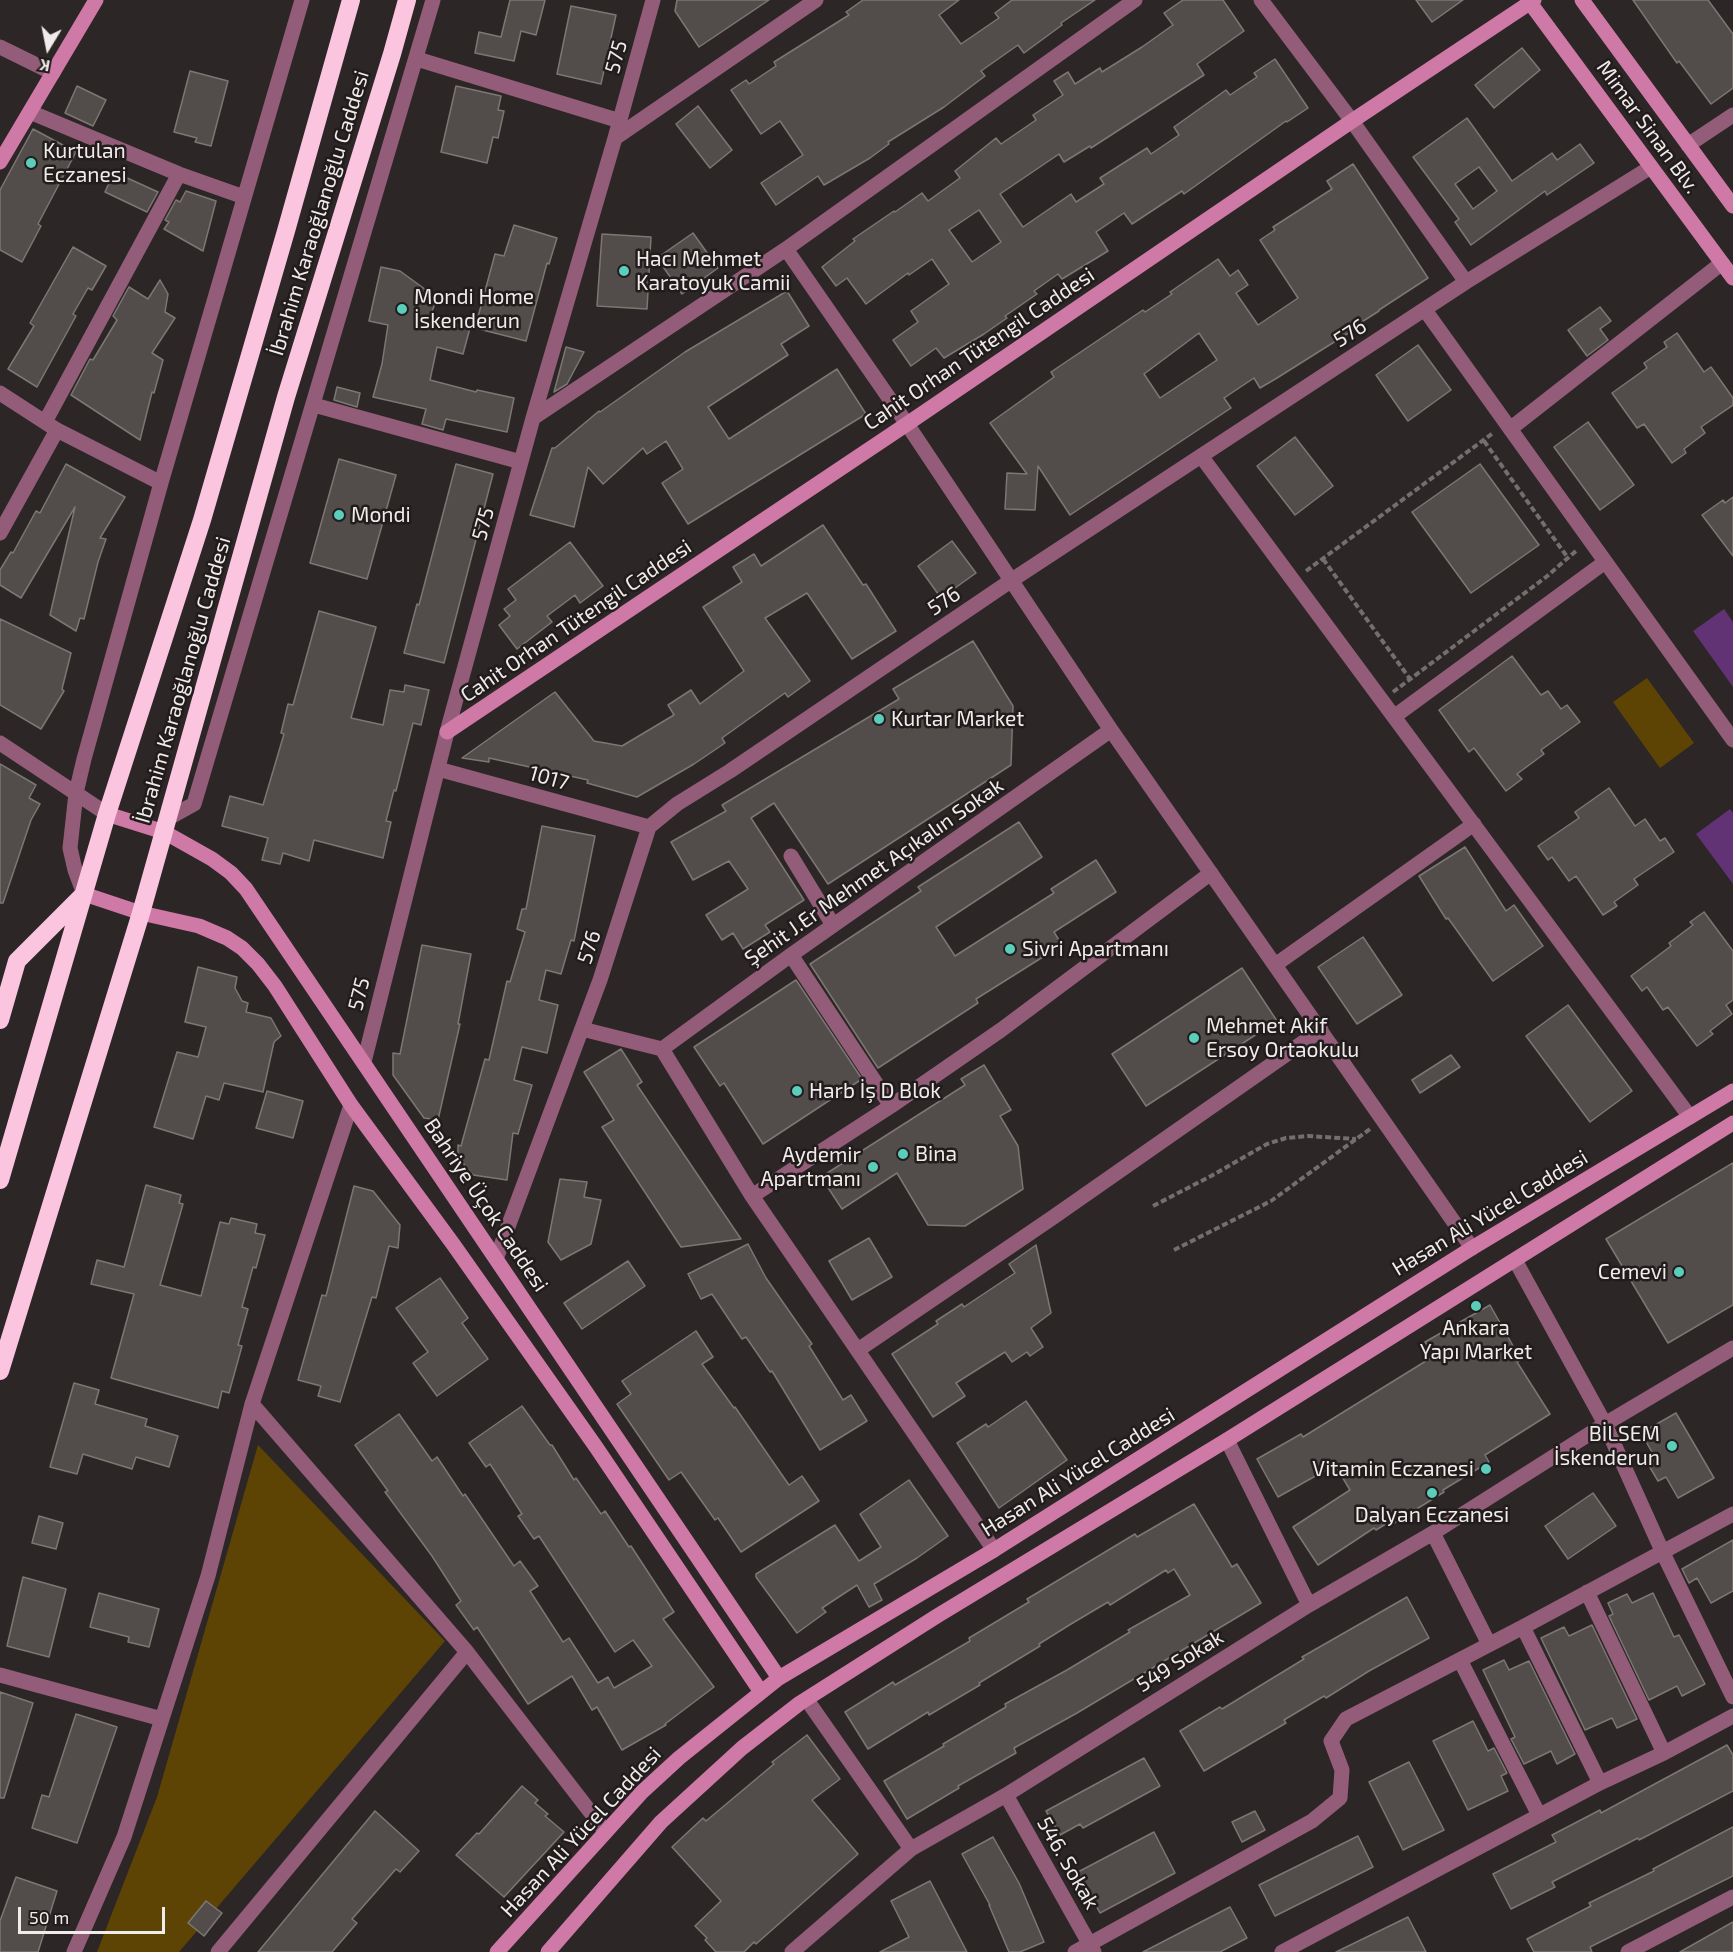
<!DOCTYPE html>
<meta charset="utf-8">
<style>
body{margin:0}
#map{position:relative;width:1733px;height:1952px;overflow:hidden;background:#2c2626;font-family:"Exo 2",sans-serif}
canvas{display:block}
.north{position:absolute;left:18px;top:18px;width:60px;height:60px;-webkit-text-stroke:4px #221c1c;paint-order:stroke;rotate:190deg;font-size:16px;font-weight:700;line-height:24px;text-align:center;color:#f0ecec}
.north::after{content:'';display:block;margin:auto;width:21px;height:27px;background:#f0ecec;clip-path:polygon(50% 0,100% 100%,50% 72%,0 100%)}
.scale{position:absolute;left:18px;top:1907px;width:147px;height:27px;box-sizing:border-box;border:3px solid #f0ecec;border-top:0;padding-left:8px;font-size:18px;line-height:21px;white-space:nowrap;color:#f0ecec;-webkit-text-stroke:4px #221c1c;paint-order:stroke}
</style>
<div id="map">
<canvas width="1733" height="1952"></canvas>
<div class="north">K</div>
<div class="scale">50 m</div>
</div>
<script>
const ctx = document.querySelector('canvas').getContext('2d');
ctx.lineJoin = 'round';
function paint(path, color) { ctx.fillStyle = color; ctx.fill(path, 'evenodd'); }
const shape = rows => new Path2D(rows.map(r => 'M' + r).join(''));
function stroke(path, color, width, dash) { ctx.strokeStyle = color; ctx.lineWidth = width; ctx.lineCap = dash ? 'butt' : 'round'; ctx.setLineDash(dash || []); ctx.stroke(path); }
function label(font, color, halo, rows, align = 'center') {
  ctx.font = font + ' "Exo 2",sans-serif'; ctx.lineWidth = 5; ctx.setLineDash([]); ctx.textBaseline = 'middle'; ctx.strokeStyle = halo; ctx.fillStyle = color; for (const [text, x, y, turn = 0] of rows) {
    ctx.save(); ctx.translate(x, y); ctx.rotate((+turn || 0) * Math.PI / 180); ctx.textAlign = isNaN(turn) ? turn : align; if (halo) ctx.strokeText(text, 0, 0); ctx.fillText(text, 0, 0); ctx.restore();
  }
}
paint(shape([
 [1647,678,1694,743,1660,768,1613,702],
 [258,1445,445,1641,179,1952,97,1952,157,1797]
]), '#5d4404');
paint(shape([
 [1724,609,1733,622,1733,687,1693,631],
 [1730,809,1733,813,1733,884,1696,834]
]), '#613274');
const building = shape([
 [510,0,545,0,536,35,521,31,514,61,475,53,479,32,501,37,510,0],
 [677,0,769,0,699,47,675,11,677,0],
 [863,0,959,0,939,15,961,44,999,18,995,13,1012,0,1095,0,1061,23,1062,25,1024,53,1018,45,981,71,985,76,944,107,888,142,889,144,870,158,824,185,818,176,776,205,761,183,803,155,780,121,761,134,731,90,746,80,749,84,776,66,774,62,849,15,846,12,863,0],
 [1183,0,1223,0,1244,31,1197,64,1204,75,1091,148,1090,146,1064,162,1059,154,1000,194,1023,227,1071,194,1076,202,1104,184,1100,178,1147,148,1151,154,1179,135,1174,127,1226,90,1230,95,1257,77,1254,73,1275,59,1308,108,1287,122,1286,121,1184,194,1182,191,1132,224,1124,213,1096,232,1108,251,1062,279,1058,274,1034,291,1037,294,1005,316,1007,318,984,334,944,358,936,348,911,366,893,340,918,322,911,311,949,284,932,259,909,275,908,273,866,304,847,278,836,286,822,267,855,241,853,239,894,211,895,212,922,193,928,201,960,178,955,171,996,138,1001,144,1036,120,1033,115,1063,95,1054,81,1068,72,1075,84,1100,68,1102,72,1142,47,1173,25,1164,13,1183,0],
 [979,210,1001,242,972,262,949,230,979,210],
 [1416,0,1463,0,1432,22,1416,0],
 [1633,0,1708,0,1733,34,1733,88,1711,104,1679,61,1677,63,1633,0],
 [571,6,616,15,601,84,557,74,571,6],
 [1522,48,1540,70,1494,108,1475,85,1522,48],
 [190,71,228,81,211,146,195,142,197,138,174,132,190,71],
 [77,86,106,100,93,126,65,113,77,86],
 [456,86,501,96,498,110,504,111,498,138,493,137,487,163,441,152,456,86],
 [698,106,732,150,710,168,676,124,698,106],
 [1467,118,1512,181,1552,153,1557,160,1580,144,1594,163,1547,195,1545,191,1471,245,1455,222,1459,219,1413,157,1467,118],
 [1479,167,1497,191,1473,209,1455,184,1479,167],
 [33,129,76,152,38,224,41,226,22,262,0,250,0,190,33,129],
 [1353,164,1428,278,1379,310,1379,311,1357,325,1358,327,1277,378,1260,388,1254,378,1224,398,1231,408,1070,515,1038,466,1035,510,1005,509,1007,473,1027,474,990,423,1054,377,1051,372,1143,310,1145,312,1172,294,1170,292,1218,259,1230,276,1238,270,1248,285,1236,293,1258,325,1298,298,1260,240,1275,230,1273,227,1332,189,1327,181,1353,164],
 [1199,333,1217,360,1160,398,1144,374,1199,333],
 [114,172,158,192,147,212,105,192,114,172],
 [186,191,216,201,203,251,164,229,169,222,165,220,176,200,180,202,186,191],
 [514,225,557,238,549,264,547,263,526,341,475,328,495,254,504,256,514,225],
 [693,233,718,268,682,294,657,258,693,233],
 [602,234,651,237,647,309,597,306,602,234],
 [73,247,106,266,92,290,88,288,73,314,76,316,37,387,8,369,34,326,30,323,73,247],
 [381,267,400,271,437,298,430,317,470,328,463,354,437,347,430,380,476,392,477,390,514,398,507,432,446,419,443,430,422,424,426,409,373,397,382,364,388,325,369,321,381,267],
 [160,280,168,294,165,312,175,318,152,353,163,360,154,393,152,392,140,440,71,395,90,359,93,360,117,320,113,316,129,287,148,299,160,280],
 [787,291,809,326,781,344,788,355,708,407,729,439,837,369,866,414,688,524,662,483,683,469,666,441,647,454,643,448,603,484,588,467,574,527,530,515,552,448,555,448,599,411,600,412,685,352,787,291],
 [1600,307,1611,321,1600,329,1608,340,1587,356,1568,330,1600,307],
 [1677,333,1704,372,1711,367,1733,398,1733,405,1701,427,1705,433,1684,449,1686,453,1672,463,1644,424,1637,428,1612,393,1647,368,1644,363,1667,347,1664,342,1677,333],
 [1418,345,1451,390,1408,421,1376,375,1418,345],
 [566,347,584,352,567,384,554,392,566,347],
 [337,387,360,393,357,407,334,400,337,387],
 [1588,422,1634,485,1600,510,1554,447,1588,422],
 [1295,437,1333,486,1295,515,1257,466,1295,437],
 [339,459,396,475,367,579,310,563,339,459],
 [66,464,125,497,100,538,106,539,98,562,84,619,80,618,76,631,50,615,75,507,21,598,0,585,0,570,11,552,13,553,36,511,40,513,66,464],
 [456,464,493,474,444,663,404,653,417,604,419,605,456,464],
 [1480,464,1539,545,1471,593,1412,512,1480,464],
 [1733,497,1733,556,1702,515,1723,500,1725,503,1733,497],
 [823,525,863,585,866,584,896,631,852,659,807,593,765,618,810,681,788,697,785,693,722,738,725,743,694,764,637,797,587,783,588,780,489,758,489,762,462,758,555,692,594,741,622,746,674,715,668,705,691,690,700,704,744,671,703,607,742,582,733,567,754,554,761,566,823,525],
 [952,541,976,573,941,598,918,566,952,541],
 [570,542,603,586,580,603,575,595,547,616,552,622,517,649,499,625,510,616,504,609,516,600,508,589,570,542],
 [319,611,376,627,351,718,383,725,390,690,404,692,405,685,429,690,421,725,413,723,396,791,394,790,386,821,391,822,383,858,314,840,309,861,283,853,280,864,262,860,268,838,222,826,230,796,263,805,284,734,281,733,288,704,293,705,319,611],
 [0,619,71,653,62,689,64,691,41,729,0,705,0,619],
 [973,641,1013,706,1011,765,828,884,774,803,751,818,804,900,765,925,770,932,743,949,733,933,722,940,706,915,748,889,729,861,693,880,671,842,726,811,722,805,899,699,893,689,973,641],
 [1512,656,1541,695,1548,691,1561,709,1567,705,1580,722,1541,750,1544,754,1517,774,1522,779,1506,791,1474,748,1469,752,1439,710,1512,656],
 [0,764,36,785,29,798,40,804,31,820,3,903,0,903,0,764],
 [1609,788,1635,826,1645,819,1660,841,1665,838,1674,852,1634,879,1638,885,1614,902,1617,906,1603,915,1576,876,1569,881,1552,857,1548,860,1538,846,1579,818,1575,812,1609,788],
 [1019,822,1042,857,936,927,955,956,1054,893,1051,889,1096,860,1116,892,1054,932,1062,945,976,999,978,1003,878,1068,810,964,921,891,918,887,1019,822],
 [542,826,595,836,574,941,571,940,561,974,546,970,539,1000,558,1005,547,1053,522,1047,514,1080,532,1085,518,1134,513,1133,507,1180,473,1175,458,1157,458,1145,461,1146,485,1059,489,1060,507,981,510,982,525,932,517,929,522,909,526,909,542,826],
 [1465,847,1506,911,1514,905,1543,946,1493,981,1448,918,1446,919,1419,876,1465,847],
 [1704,912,1733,951,1733,1000,1726,1005,1732,1014,1710,1031,1713,1034,1697,1046,1668,1007,1663,1010,1647,987,1642,991,1631,976,1671,946,1669,943,1693,925,1690,922,1704,912],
 [1363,937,1402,995,1357,1024,1318,967,1363,937],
 [422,945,471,954,458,1024,460,1024,438,1120,424,1118,393,1075,393,1053,400,1054,422,945],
 [198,967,237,977,235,988,242,1001,248,1003,246,1012,271,1018,281,1036,274,1042,263,1092,224,1083,219,1100,206,1096,193,1139,154,1127,177,1052,198,1057,206,1027,185,1022,198,967],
 [1242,968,1277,1021,1146,1106,1112,1054,1242,968],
 [796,980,862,1079,763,1144,724,1083,720,1086,694,1047,796,980],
 [1568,1005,1632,1091,1590,1122,1526,1036,1568,1005],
 [621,1049,642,1082,637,1085,741,1239,681,1247,602,1127,614,1120,584,1072,621,1049],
 [1451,1055,1460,1067,1420,1093,1412,1080,1451,1055],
 [984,1065,1011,1110,1000,1116,1018,1146,1023,1189,965,1226,928,1225,897,1173,842,1209,821,1177,965,1085,961,1079,984,1065],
 [267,1091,303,1101,293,1138,256,1128,267,1091],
 [1733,1163,1733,1305,1668,1343,1606,1239,1733,1163],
 [560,1179,587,1182,584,1197,601,1200,591,1244,561,1260,548,1242,560,1179],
 [146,1185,181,1195,179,1203,183,1204,160,1285,201,1296,220,1222,229,1224,231,1218,257,1224,255,1233,265,1235,256,1268,253,1267,242,1307,248,1309,238,1345,242,1346,229,1393,222,1391,218,1408,111,1378,134,1294,91,1284,97,1260,124,1267,146,1185],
 [354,1186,373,1191,400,1225,398,1248,389,1246,376,1298,372,1297,340,1402,318,1396,321,1386,298,1380,322,1295,326,1296,354,1186],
 [869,1238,892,1277,852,1300,829,1261,869,1238],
 [748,1244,766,1278,812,1344,809,1346,843,1400,851,1395,867,1421,820,1450,772,1371,770,1372,746,1337,742,1339,712,1294,701,1299,688,1274,748,1244],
 [1036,1245,1051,1313,1031,1328,1043,1347,1030,1356,1027,1352,1012,1362,1005,1352,956,1383,965,1396,933,1417,892,1354,938,1324,936,1321,962,1304,964,1307,1015,1273,1009,1264,1036,1245],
 [628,1261,645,1286,582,1329,564,1303,628,1261],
 [440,1278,468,1318,462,1323,488,1359,437,1396,413,1363,428,1352,396,1308,440,1278],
 [1490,1305,1521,1360,1517,1362,1550,1414,1485,1455,1489,1462,1443,1490,1444,1492,1391,1525,1389,1522,1376,1530,1374,1528,1318,1565,1293,1527,1350,1490,1335,1465,1278,1497,1257,1459,1301,1434,1303,1437,1434,1356,1425,1342,1490,1305],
 [696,1331,713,1357,702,1364,734,1408,735,1407,789,1485,802,1476,819,1501,741,1552,718,1518,715,1520,681,1472,669,1480,617,1404,631,1394,622,1381,696,1331],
 [74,1383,99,1390,95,1404,147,1419,145,1426,178,1436,169,1467,136,1457,132,1469,83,1454,77,1474,50,1467,74,1383],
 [1026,1401,1067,1460,999,1508,957,1443,986,1424,988,1427,1026,1401],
 [522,1406,550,1445,552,1445,574,1480,576,1478,601,1514,605,1511,629,1547,631,1546,674,1612,663,1619,714,1687,665,1724,666,1725,622,1750,597,1707,592,1710,572,1676,528,1704,477,1627,474,1630,456,1605,461,1601,432,1556,385,1492,388,1491,355,1445,399,1414,432,1461,437,1457,463,1496,465,1494,514,1566,520,1561,538,1586,530,1591,563,1642,569,1638,598,1683,608,1677,614,1688,652,1666,633,1640,615,1652,539,1536,534,1539,518,1516,522,1514,490,1464,486,1467,469,1443,522,1406],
 [1676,1413,1714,1478,1678,1498,1666,1477,1658,1481,1648,1464,1656,1459,1641,1433,1676,1413],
 [909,1480,948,1536,917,1558,874,1584,882,1600,869,1607,857,1585,822,1608,826,1612,797,1633,756,1577,756,1574,835,1525,859,1561,881,1547,860,1514,909,1480],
 [1593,1493,1616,1526,1568,1559,1545,1526,1593,1493],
 [1194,1504,1232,1567,1237,1564,1261,1603,1077,1713,1014,1748,1016,1753,958,1786,959,1788,907,1819,884,1781,944,1746,943,1744,1006,1707,1005,1704,1067,1670,1130,1632,1128,1630,1190,1595,1174,1569,1168,1573,1166,1570,1110,1605,1108,1602,1071,1624,1039,1644,1040,1646,979,1683,980,1685,968,1692,929,1715,928,1712,868,1749,845,1712,893,1682,895,1685,970,1641,969,1638,1029,1602,1027,1599,1135,1534,1137,1537,1194,1504],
 [39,1516,63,1523,56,1549,32,1543,39,1516],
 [1733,1540,1733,1591,1711,1603,1697,1578,1689,1583,1682,1569,1733,1540],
 [23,1577,66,1589,49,1657,7,1646,23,1577],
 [99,1593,159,1609,149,1647,128,1642,129,1637,90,1627,99,1593],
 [1653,1593,1674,1637,1679,1635,1705,1684,1682,1696,1677,1686,1649,1700,1609,1616,1613,1614,1608,1603,1627,1594,1632,1603,1653,1593],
 [1407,1597,1429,1638,1369,1671,1326,1698,1324,1696,1284,1720,1286,1723,1204,1771,1180,1731,1220,1707,1222,1709,1304,1659,1302,1657,1407,1597],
 [1592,1625,1637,1719,1617,1728,1612,1718,1585,1730,1541,1638,1564,1627,1569,1636,1592,1625],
 [1504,1660,1509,1670,1529,1661,1575,1754,1557,1764,1551,1751,1524,1764,1511,1739,1515,1737,1483,1670,1504,1660],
 [0,1692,33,1703,4,1798,0,1798,0,1692],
 [76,1714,117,1727,77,1843,32,1828,42,1795,49,1797,76,1714],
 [1473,1721,1488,1751,1494,1748,1507,1773,1501,1776,1508,1791,1468,1810,1433,1741,1473,1721],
 [807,1735,840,1779,812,1800,858,1854,756,1944,754,1942,744,1952,716,1952,705,1940,707,1938,695,1926,721,1901,672,1847,703,1818,706,1821,774,1764,772,1762,807,1735],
 [1727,1745,1733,1755,1733,1791,1639,1840,1638,1838,1552,1882,1555,1887,1511,1909,1493,1874,1556,1842,1552,1835,1600,1810,1601,1813,1727,1745],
 [1144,1758,1160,1786,1083,1828,1080,1824,1060,1835,1046,1811,1144,1758],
 [1409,1762,1444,1830,1403,1850,1369,1782,1409,1762],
 [522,1786,538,1800,535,1803,548,1814,545,1816,564,1832,504,1897,456,1855,477,1833,479,1834,522,1786],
 [375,1811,419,1851,400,1872,396,1869,352,1919,357,1923,332,1952,258,1952,375,1811],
 [1255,1811,1265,1830,1242,1842,1232,1822,1255,1811],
 [1733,1827,1733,1876,1590,1947,1592,1952,1534,1952,1527,1939,1591,1906,1589,1903,1654,1871,1653,1869,1733,1827],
 [1154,1832,1175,1873,1100,1913,1078,1872,1154,1832],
 [1358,1836,1373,1867,1275,1916,1259,1885,1358,1836],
 [993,1837,1019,1883,1044,1942,1020,1952,1009,1952,989,1905,990,1905,962,1854,993,1837],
 [16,1877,57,1891,38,1952,0,1952,0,1921,16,1877],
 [930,1881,967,1952,880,1952,909,1937,891,1901,930,1881],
 [206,1901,222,1913,204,1936,188,1923,206,1901],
 [1230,1907,1247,1938,1220,1952,1143,1952,1230,1907],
 [1408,1917,1426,1952,1336,1952,1408,1917],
 [1733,1922,1733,1952,1680,1952,1733,1922]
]);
paint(building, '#524d4a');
stroke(building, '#7d7774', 1.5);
stroke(shape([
 [1484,441,1568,558],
 [1323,559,1410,679],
 [1306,571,1493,433],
 [1393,692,1546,577,1577,550],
 [1153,1206,1211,1176,1267,1144,1286,1138,1308,1136,1356,1139],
 [1174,1250,1271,1201,1370,1129]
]), '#746f6f', 4, [6, 3]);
stroke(shape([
 [1261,0,1352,121,1466,282],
 [0,47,53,73],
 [417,59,620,121],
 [30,112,179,174,244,197],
 [615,138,816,0],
 [1688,145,1733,115],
 [786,249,907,424,1111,730,1472,1248],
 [1425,310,1733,740],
 [0,393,57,430,161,483],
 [314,405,521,462],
 [533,418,786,249,1135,0],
 [45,422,179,174],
 [1510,429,1722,263],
 [1201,456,1690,1117],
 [0,533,57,430],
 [1395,716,1605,562],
 [0,743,107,814],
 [438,769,649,827],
 [167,819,194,804,433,0],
 [791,856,833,925],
 [84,894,75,870,70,848,76,793,84,759,161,483,302,0],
 [791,955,891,1106],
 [1275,965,1474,824],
 [582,1029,662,1049,752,1196,994,1550],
 [662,1049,791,955,1111,730],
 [364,1062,447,732,533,418,615,138,653,0],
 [752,1196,891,1106,1001,1030,1211,873],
 [496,1259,600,980,649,827,677,804,730,771,1012,580,1466,282,1651,167],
 [1515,1260,1605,1424,1663,1553,1733,1697],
 [858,1350,1052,1218,1321,1030],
 [252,1404,467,1652,605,1831],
 [1227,1440,1309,1605],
 [1433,1533,1489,1644],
 [1587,1592,1664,1753],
 [1523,1627,1600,1783],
 [1460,1660,1539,1815],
 [0,1675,162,1719],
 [807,1700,911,1849],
 [1006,1795,1094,1952],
 [74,1952,124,1837,208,1576,252,1404,351,1105],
 [218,1952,467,1652],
 [792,1952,911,1849,1006,1795,1309,1605,1433,1533,1605,1424,1733,1348],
 [1075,1952,1312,1821,1340,1798,1342,1770,1331,1741,1346,1719,1523,1627,1733,1514],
 [1282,1952,1600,1783,1664,1753,1733,1716],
 [1628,1952,1733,1897]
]), '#935d79', 15);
stroke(shape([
 [1528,0,1733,278],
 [1582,0,1733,206],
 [0,162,96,0],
 [447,732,907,424,1352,121,1534,0],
 [107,814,164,832,212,859,231,873,246,889,779,1678],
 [84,894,141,913,199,926,227,938,242,948,258,964,275,986,351,1105,453,1244,596,1447,761,1692],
 [497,1952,642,1792,679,1758,779,1678,994,1550,1472,1248,1733,1091],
 [548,1952,661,1822,742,1748,800,1703,937,1616,1227,1440,1733,1123]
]), '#cf79a7', 15);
stroke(shape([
 [0,1020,17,961,83,895],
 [0,1180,107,814,202,520,286,231,351,0],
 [0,1371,141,913,286,397,392,54,407,0]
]), '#fbc4df', 18);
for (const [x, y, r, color] of [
 [31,163,6,"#5bcebb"],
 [624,271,6,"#5bcebb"],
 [402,309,6,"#5bcebb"],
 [339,515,6,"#5bcebb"],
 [879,719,6,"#5bcebb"],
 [1010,949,6,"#5bcebb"],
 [1194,1038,6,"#5bcebb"],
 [797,1091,6,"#5bcebb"],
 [903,1154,6,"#5bcebb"],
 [873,1167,6,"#5bcebb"],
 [1679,1272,6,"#5bcebb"],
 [1476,1306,6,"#5bcebb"],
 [1672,1446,6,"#5bcebb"],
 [1486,1469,6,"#5bcebb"],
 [1432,1493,6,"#5bcebb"]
]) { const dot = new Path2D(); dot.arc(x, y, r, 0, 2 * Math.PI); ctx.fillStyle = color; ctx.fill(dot); stroke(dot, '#221c1c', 2); }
label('21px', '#f0ecec', '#221c1c', [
 ["575",616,57,-75],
 ["Mimar Sinan Blv.",1648,127,54],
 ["İbrahim Karaoğlanoğlu Caddesi",319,213,-73],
 ["576",1350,333,-33],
 ["Cahit Orhan Tütengil Caddesi",979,349,-34],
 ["575",483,524,-75],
 ["576",944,601,-34],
 ["Cahit Orhan Tütengil Caddesi",576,621,-34],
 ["İbrahim Karaoğlanoğlu Caddesi",183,680,-74],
 ["1017",549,778,16],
 ["Şehit J.Er Mehmet Açıkalın Sokak",874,872,-35],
 ["576",589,947,-72],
 ["575",359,994,-76],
 ["Bahriye Üçok Caddesi",486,1205,56],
 ["Hasan Ali Yücel Caddesi",1490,1213,-31],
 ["Hasan Ali Yücel Caddesi",1078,1472,-32],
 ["549 Sokak",1180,1661,-32],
 ["Hasan Ali Yücel Caddesi",581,1832,-47],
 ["546. Sokak",1068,1863,60]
]);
label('21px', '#f0ecec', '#221c1c', [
 ["Kurtulan",43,151],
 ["Eczanesi",43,175],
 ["Hacı Mehmet",636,259],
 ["Karatoyuk Camii",636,283],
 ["Mondi Home",414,297],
 ["İskenderun",414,321],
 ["Mondi",351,515],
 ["Kurtar Market",891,719],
 ["Sivri Apartmanı",1022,949],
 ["Mehmet Akif",1206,1026],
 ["Ersoy Ortaokulu",1206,1050],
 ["Harb İş D Blok",809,1091],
 ["Bina",915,1154],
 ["Aydemir",861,1155,"right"],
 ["Apartmanı",861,1179,"right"],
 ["Cemevi",1667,1272,"right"],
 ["Ankara",1476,1328,"center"],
 ["Yapı Market",1476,1352,"center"],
 ["BİLSEM",1660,1434,"right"],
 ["İskenderun",1660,1458,"right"],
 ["Vitamin Eczanesi",1474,1469,"right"],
 ["Dalyan Eczanesi",1432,1515,"center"]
], 'left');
</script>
